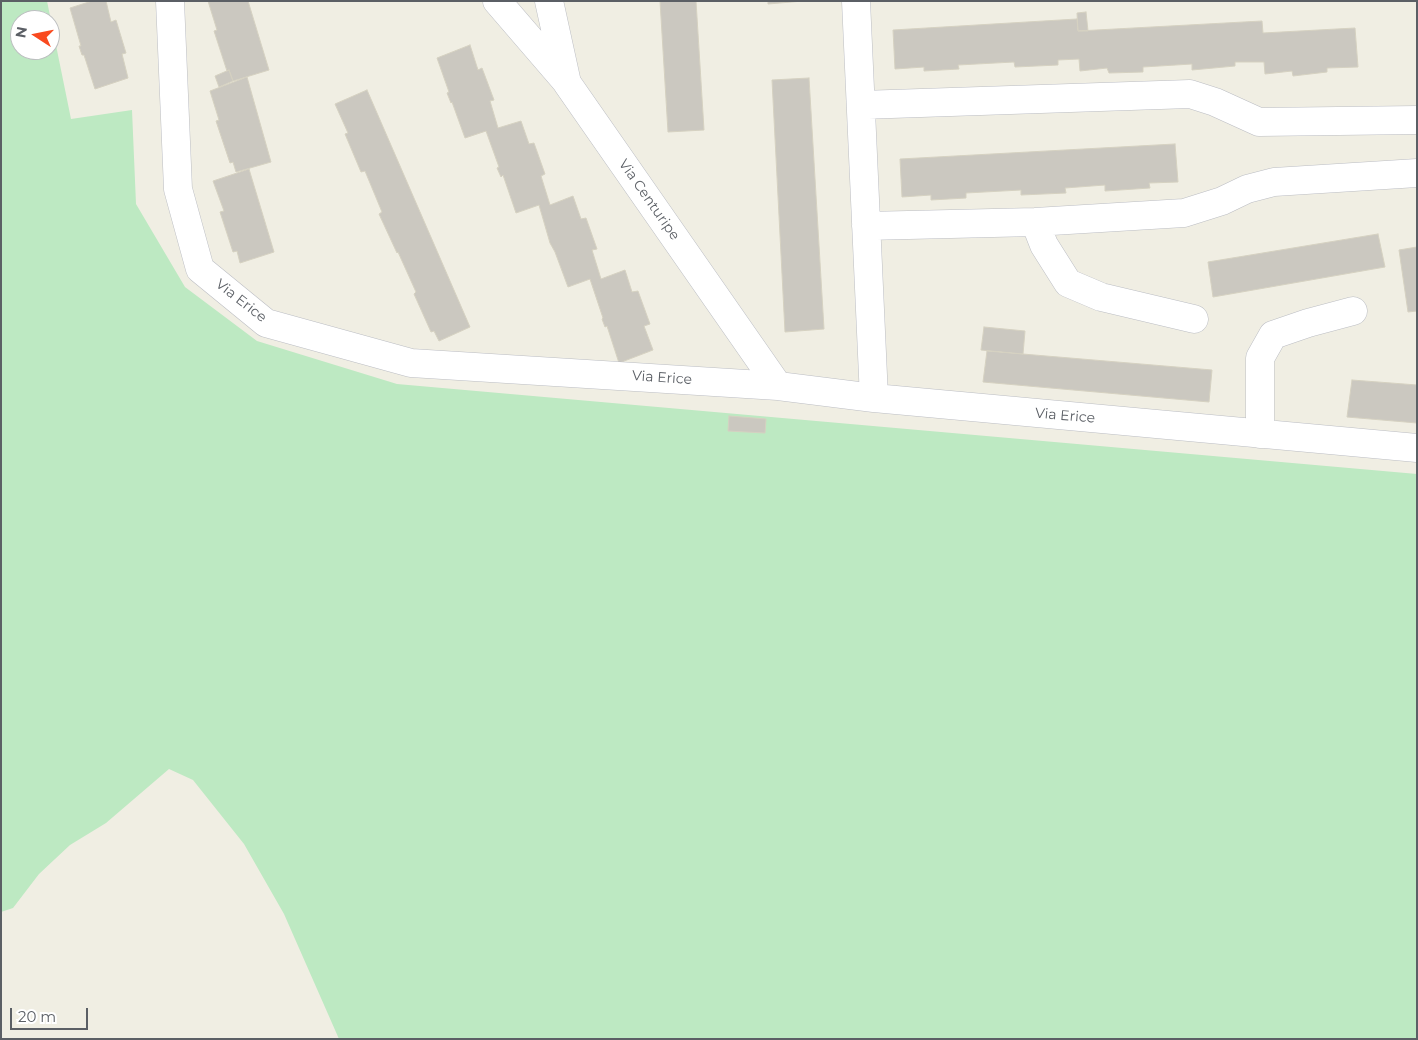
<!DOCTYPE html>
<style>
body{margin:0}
#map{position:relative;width:1418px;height:1040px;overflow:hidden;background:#f0eee3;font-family:Montserrat,sans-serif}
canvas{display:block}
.frame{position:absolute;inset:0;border:2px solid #5b5f65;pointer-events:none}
.north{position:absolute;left:10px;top:10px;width:50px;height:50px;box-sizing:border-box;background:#fff;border:1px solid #bdbfc1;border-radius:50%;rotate:281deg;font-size:14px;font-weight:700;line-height:20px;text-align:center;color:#5b5f65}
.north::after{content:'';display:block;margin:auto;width:18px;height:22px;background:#f94a1f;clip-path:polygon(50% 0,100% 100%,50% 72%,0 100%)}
.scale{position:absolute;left:10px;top:1008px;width:78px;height:22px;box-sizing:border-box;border:2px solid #5b5f65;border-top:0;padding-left:6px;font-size:15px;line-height:18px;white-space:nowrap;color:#5b5f65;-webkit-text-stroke:4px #fff;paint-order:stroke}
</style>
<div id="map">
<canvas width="1418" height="1040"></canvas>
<div class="frame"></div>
<div class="north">N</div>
<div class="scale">20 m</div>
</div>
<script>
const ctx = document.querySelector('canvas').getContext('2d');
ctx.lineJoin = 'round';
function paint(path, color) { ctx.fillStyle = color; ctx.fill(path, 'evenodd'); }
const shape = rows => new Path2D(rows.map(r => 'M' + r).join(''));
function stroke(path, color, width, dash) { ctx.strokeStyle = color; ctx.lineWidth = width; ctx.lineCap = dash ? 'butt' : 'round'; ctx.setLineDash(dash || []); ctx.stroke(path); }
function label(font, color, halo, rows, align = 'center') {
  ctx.font = font + ' Montserrat,sans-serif'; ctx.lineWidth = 4; ctx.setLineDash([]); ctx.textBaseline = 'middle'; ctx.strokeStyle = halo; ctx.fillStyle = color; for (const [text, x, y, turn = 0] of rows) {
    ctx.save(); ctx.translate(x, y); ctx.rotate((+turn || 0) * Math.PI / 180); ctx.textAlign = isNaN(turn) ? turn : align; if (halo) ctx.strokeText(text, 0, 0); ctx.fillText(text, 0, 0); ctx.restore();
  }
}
paint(shape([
 [1,1,47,1,71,119,132,110,136,204,185,287,257,341,397,384,1417,474,1417,1039,339,1039,284,914,244,844,193,780,169,769,106,823,70,845,39,874,13,908,1,912],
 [20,20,50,20,50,50,20,50]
]), '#bde9c2');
const building = shape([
 [92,1,106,1,111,22,116,20,126,53,122,54,128,78,95,89,84,55,82,55,79,46,81,46,70,8,92,1],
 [208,1,248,1,269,70,233,81,229,70,227,71,214,31,217,30,208,1],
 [660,1,696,1,704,130,668,132,660,1],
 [768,1,803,1,768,4,768,1],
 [1086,12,1088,31,1078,31,1077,13,1086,12],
 [1077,19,1078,31,1262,21,1263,33,1355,28,1358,67,1327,68,1327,72,1293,76,1292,71,1265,74,1264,62,1235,62,1235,66,1192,70,1192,64,1143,67,1143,72,1109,73,1107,68,1080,71,1079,59,1058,60,1058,65,1015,67,1014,62,958,65,959,69,924,71,924,67,895,69,893,30,1077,19],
 [470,45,478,70,482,68,494,100,490,101,498,128,521,121,529,144,534,143,545,174,541,176,550,205,573,196,581,219,586,218,597,249,592,250,601,279,625,270,632,292,638,291,650,324,644,326,653,350,619,363,607,326,605,327,602,319,603,318,590,279,568,287,555,252,550,243,539,205,516,213,503,175,501,177,497,168,499,167,486,131,465,138,452,102,451,103,447,93,449,92,437,58,470,45],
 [229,70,233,81,219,87,215,76,229,70],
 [247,77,271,162,236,172,233,162,230,163,216,121,219,120,210,91,247,77],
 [809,78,824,329,785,332,772,80,809,78],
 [367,90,470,327,439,341,434,331,431,332,414,294,416,292,398,252,397,253,379,214,382,212,365,171,361,172,345,134,348,133,335,104,367,90],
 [1175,144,1178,182,1149,183,1150,188,1105,191,1105,185,1065,188,1066,193,1021,195,1021,190,966,193,966,198,931,200,931,195,902,197,900,159,1175,144],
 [249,169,274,252,240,263,237,251,233,252,220,212,224,211,213,181,249,169],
 [1378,234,1385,267,1213,297,1208,262,1378,234],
 [1417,247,1417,311,1408,312,1399,250,1417,247],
 [984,327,1025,331,1023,354,981,350,984,327],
 [987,351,1212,370,1209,402,983,382,987,351],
 [1352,380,1417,385,1417,423,1347,417,1352,380],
 [729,416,766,419,765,433,728,431,729,416]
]);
paint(building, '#cbc8c0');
stroke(building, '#d5d1c1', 1);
const minor = shape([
 [170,1,178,189,200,269,266,323,411,363,778,386,874,398,1417,448],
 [497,1,565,80],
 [549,1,567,83,778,386],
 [856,1,874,398],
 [861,105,1190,94,1215,102,1259,122,1417,120],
 [1035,222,1044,245,1068,283,1101,297,1194,319],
 [866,226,1035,222,1184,213,1222,201,1247,189,1274,182,1417,173],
 [1260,434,1260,358,1273,335,1308,323,1353,311]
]);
stroke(minor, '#bbbdc3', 29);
stroke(minor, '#fff', 28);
label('14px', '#5b5f65', '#fff', [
 ["Via Centuripe",649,200,55],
 ["Via Erice",241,301,38],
 ["Via Erice",662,378,4],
 ["Via Erice",1065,416,5]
]);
</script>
